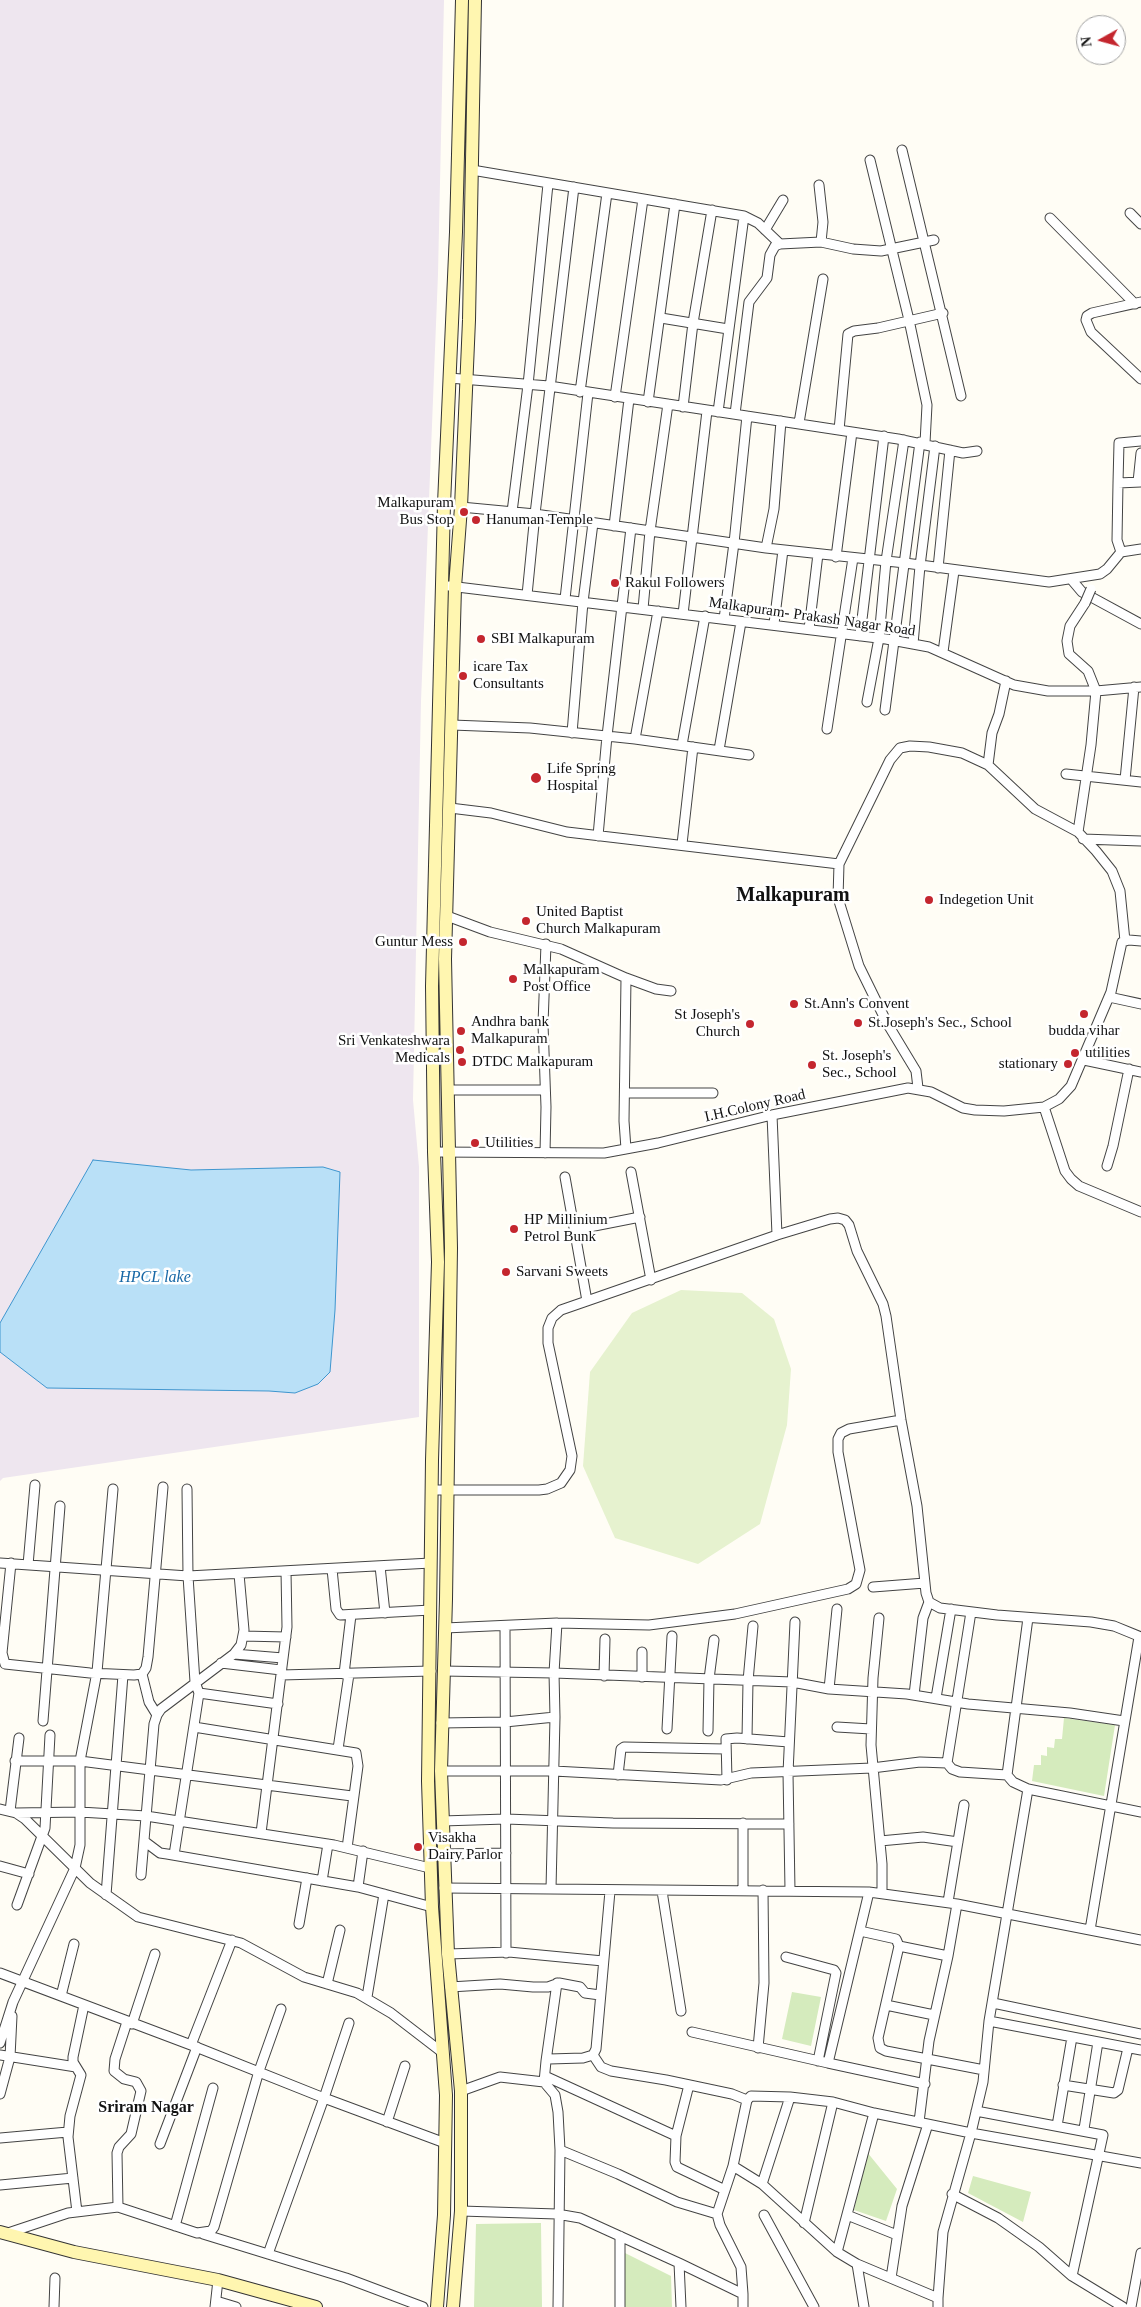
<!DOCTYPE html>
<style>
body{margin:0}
#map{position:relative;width:1141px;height:2307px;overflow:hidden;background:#fffdf5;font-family:Georgia,serif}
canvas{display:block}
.north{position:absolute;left:1076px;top:15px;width:50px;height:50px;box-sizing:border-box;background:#fff;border:1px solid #a0a0a0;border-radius:50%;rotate:263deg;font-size:14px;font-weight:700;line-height:20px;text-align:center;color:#111}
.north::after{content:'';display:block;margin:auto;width:18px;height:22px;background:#c4262e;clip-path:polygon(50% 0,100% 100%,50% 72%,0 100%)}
</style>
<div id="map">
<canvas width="1141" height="2307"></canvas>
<div class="north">N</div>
</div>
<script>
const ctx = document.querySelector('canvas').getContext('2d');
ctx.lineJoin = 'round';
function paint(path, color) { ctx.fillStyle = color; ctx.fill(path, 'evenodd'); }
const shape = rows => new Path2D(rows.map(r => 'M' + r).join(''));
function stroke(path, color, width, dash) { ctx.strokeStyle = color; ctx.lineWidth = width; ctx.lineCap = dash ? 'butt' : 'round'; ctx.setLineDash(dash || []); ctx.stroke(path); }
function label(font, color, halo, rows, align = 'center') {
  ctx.font = font + ' Georgia,serif'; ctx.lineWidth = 5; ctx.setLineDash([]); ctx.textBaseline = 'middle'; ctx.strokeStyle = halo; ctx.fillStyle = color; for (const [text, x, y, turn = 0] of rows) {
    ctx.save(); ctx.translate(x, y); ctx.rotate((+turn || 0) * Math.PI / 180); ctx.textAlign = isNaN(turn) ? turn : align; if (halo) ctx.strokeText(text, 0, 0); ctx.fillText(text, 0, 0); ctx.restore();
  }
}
paint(shape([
 [0,0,444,0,438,274,421,701,413,1100,419,1167,419,1417,3,1478,0,1481]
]), '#eee6ef');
paint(shape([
 [1064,1718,1115,1725,1104,1796,1032,1781,1034,1765,1041,1765,1041,1755,1047,1756,1047,1747,1054,1748,1055,1739,1062,1739],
 [792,1992,821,1997,811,2046,782,2039],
 [867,2152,897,2189,886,2221,854,2210],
 [973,2176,1031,2192,1023,2222,968,2193],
 [541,2223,542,2307,474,2307,476,2224],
 [619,2250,671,2276,672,2307,621,2307]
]), '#d5ebbd');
paint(shape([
 [681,1290,742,1293,774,1319,791,1369,787,1425,760,1524,698,1564,615,1538,583,1466,590,1372,632,1313]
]), '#e6f2cf');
const water = shape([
 [93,1160,191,1170,323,1167,340,1172,335,1310,330,1372,318,1384,295,1393,269,1391,47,1388,0,1352,0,1323,93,1160]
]);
paint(water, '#b9e0f7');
stroke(water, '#3f96cf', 1);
const street = shape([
 [902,150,961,396],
 [870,160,909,320,927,405,925,443],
 [472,170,744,216,758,223,780,244],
 [819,185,823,222,821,242],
 [1130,213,1141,224],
 [1050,218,1135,304],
 [765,230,783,200],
 [1141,302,1092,313,1087,316,1086,320,1091,332,1141,379],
 [661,318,728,329],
 [449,378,549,386,898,439,963,453,977,451],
 [580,392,607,193],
 [615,397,643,199],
 [648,402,675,204],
 [683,407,693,323,712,210],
 [718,412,744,216],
 [735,414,749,302,767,278,770,255,775,246,780,244,821,242,853,249,881,251,934,240],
 [799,423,823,279],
 [839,430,848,334,854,331,878,328,943,313],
 [1138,482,1141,453],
 [1118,483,1119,443,1141,441],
 [461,507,535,514,766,548,905,563,1049,582,1100,574,1107,569,1121,552,1141,549],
 [512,512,528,385,548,184],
 [614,526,629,399],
 [766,548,774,509,781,421],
 [1121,552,1117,540,1118,483,1141,482],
 [836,557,852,432],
 [938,568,950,450],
 [1071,579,1082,592,1141,624],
 [449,586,886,639,929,647,1014,685,1048,691,1096,691,1141,687],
 [527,595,535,514,574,187],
 [565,599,588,393],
 [643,609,650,531,668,404],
 [683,614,707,411],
 [724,619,734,543,747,416],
 [774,624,783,550],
 [809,629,818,554],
 [860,636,884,436],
 [913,644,920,566,935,446],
 [943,652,954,571],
 [1006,681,999,714,992,733,988,765,1035,809,1078,832,1096,851,1112,871,1120,891,1125,941],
 [867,702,879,638,886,561,904,440],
 [885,710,920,442],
 [452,725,530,728,635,739,749,755],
 [827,729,853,558],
 [572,733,583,602,593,523],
 [635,739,658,611],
 [682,745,705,616],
 [719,750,741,622],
 [1066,774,1141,782],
 [1125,780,1134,687],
 [450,808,491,813,567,832,839,864],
 [1078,832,1091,745,1096,691,1088,671,1069,654,1067,641,1070,626,1085,603],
 [598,836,607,736,631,528],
 [1083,839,1141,841],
 [682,844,693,747],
 [447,916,490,932,561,949,626,978,656,989,671,991],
 [1109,997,1141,1004],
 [1084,1060,1141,1072],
 [918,1088,916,1071,887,1023,859,966,838,898,839,864,890,760,900,748,910,746,929,747,962,753,988,765],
 [447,1090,545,1090],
 [625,1093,713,1093],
 [1044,1107,1065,1171,1071,1179,1079,1186,1141,1212],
 [772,1115,777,1235],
 [626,1149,624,1121,626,978],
 [434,1152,604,1153,658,1143,772,1115,908,1088,931,1092,963,1108,975,1110,1004,1111,1044,1107,1059,1099,1071,1086,1111,992,1122,942,1129,940,1141,941],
 [545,1153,546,1107,543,1024,546,944],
 [1107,1166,1113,1146,1129,1069],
 [631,1172,651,1280],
 [565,1177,587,1301],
 [574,1230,640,1217],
 [432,1490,539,1490,547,1489,561,1483,570,1470,572,1456,548,1343,548,1328,552,1318,561,1310,777,1235,830,1219,838,1218,845,1220,849,1225,857,1251,883,1304,886,1316,901,1420,917,1506,926,1593,929,1602,940,1608,997,1615,1091,1622,1114,1626,1141,1637],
 [0,1563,188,1576,431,1563],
 [11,1563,2,1653,5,1664,90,1673,134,1675,142,1674,146,1668,148,1657,163,1487],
 [28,1565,35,1485],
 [380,1566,385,1613],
 [332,1569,336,1609,340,1615,431,1610],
 [873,1587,925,1583],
 [879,1618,873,1678,871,1745,882,1864,882,1893],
 [505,1626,506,1953],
 [445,1628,557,1623,649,1625,735,1614,848,1589,856,1584,860,1570,838,1452,838,1439,841,1433,849,1429,901,1420],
 [243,1636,286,1637],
 [642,1652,642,1677],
 [234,1654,283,1658],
 [221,1663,281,1670],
 [443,1671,554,1673,792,1682,829,1689,907,1694,968,1704,1070,1713,1124,1721],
 [142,1674,149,1702,157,1715],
 [344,1674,351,1615],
 [281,1675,431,1671],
 [604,1676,605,1639],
 [829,1689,837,1609],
 [199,1693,278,1704],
 [914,1695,923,1618,929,1602],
 [936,1698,951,1609],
 [43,1721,60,1506],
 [441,1723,505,1722,555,1717],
 [194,1727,356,1753,358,1766,347,1848],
 [837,1727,871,1729],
 [667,1729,672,1636],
 [708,1731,709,1679,714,1640],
 [747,1739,748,1681,753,1626],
 [338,1749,349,1674],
 [15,1761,80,1761,352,1796],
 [947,1763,971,1612],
 [441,1771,554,1771,721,1780,751,1773,872,1768,920,1762,947,1763,952,1769,960,1772,1007,1775,1013,1782,1028,1789],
 [618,1775,621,1749,624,1747,725,1749],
 [1007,1775,1028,1618],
 [727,1780,726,1739,737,1738,789,1742],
 [0,1809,16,1813,25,1819,90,1883,138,1917,241,1943,304,1977,357,1993,391,2013,443,2053],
 [10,1811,19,1738],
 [16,1813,80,1812,146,1816,334,1845,430,1868],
 [442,1821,506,1819,613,1823,789,1824],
 [261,1833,287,1627,286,1571],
 [144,1841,160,1853,167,1854,358,1887,432,1907],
 [880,1841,923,1837,958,1842],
 [443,1854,506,1853],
 [174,1855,199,1693,195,1682,188,1576,187,1489],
 [0,1866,29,1874],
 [141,1875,154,1724,157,1715,161,1709,234,1654,241,1645,244,1630,239,1574],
 [322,1881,328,1844],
 [358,1887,363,1851],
 [444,1888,869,1892,957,1904,1141,1940],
 [551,1889,555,1717,554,1673,557,1623],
 [743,1890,743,1823],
 [790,1890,788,1773,795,1622],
 [662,1891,681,2011],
 [106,1895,123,1675],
 [948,1902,964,1805],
 [17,1905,45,1828,50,1735],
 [299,1924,307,1878],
 [1090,1930,1139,1637],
 [860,1931,896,1939,899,1946,878,2038,880,2048,886,2051,984,2070],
 [899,1946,948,1956],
 [448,1954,509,1952,603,1961],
 [786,1957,834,1970,836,1973,818,2061],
 [0,1973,191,2045,324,2098,349,2023],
 [327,1984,340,1930],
 [450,1987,500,1984,533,1987,548,1987,559,1983,580,1987,585,1993,600,1995],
 [61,1996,74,1944],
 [367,1997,384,1894],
 [993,2003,1141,2034],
 [886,2005,934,2015],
 [989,2021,1141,2050],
 [132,2024,155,1954],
 [692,2032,828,2063,869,1892],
 [0,2043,13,2002,75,1868,80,1845,80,1761,97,1672,113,1489],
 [191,2045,232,1940],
 [758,2048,764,1983,763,1890],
 [0,2055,76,2067],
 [593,2055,601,2067,611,2071,666,2080,732,2094,747,2100],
 [546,2061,557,1983],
 [828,2063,925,2084],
 [545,2076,676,2136],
 [544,2082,546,2061,549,2059,583,2058,593,2055,596,2049,610,1891],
 [689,2085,676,2136,675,2162,677,2167,725,2190],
 [1063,2085,1114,2093,1118,2090,1128,2048],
 [461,2091,500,2077,544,2082,555,2095,558,2112,560,2150,558,2307],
 [0,2094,10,2057,12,2016],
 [833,2102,874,2113,971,2133,1141,2163],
 [976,2111,1103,2135,1072,2276],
 [387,2122,405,2066],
 [919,2122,929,2041,948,1956,957,1904],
 [1057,2126,1072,2037],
 [1084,2129,1098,2042],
 [0,2138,68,2132],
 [160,2144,197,2047],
 [560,2150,618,2174,677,2202,717,2214],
 [733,2166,762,2184,837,2252,857,2264,938,2298,938,2307],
 [762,2184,790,2097],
 [0,2185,73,2178],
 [952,2194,998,2218,1039,2247,1072,2276,1123,2307],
 [118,2207,117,2153,119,2147,131,2134,141,2091,136,2082,124,2079,114,2071,115,2059,127,2022],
 [461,2211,557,2214,580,2218,679,2263,681,2307],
 [77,2212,68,2137,70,2116,81,2075,73,2062,73,2057,84,2005],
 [764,2215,814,2307],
 [847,2215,897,2235],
 [175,2226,213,2088],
 [5,2234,68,2213,118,2207,197,2233,211,2231,214,2227,259,2071,281,2009],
 [203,2234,346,2278,423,2307],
 [837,2252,874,2113],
 [268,2254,324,2098,445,2143],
 [679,2263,743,2294,743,2307],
 [857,2264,864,2307],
 [891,2278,902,2206,928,2124],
 [743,2294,741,2267,720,2225,717,2214,733,2166,747,2100,751,2096,790,2097,833,2102,804,2223],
 [938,2298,943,2232,971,2133,983,2082,989,2021,1028,1789,1141,1812],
 [216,2301,236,2307],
 [54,2307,55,2278],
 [215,2307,218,2280],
 [620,2307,620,2236],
 [1131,2307,1141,2253]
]);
const secondary = shape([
 [0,2232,74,2252,218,2280,316,2307],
 [437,2307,444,2215,446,2095,432,1907,428,1781,432,1460,438,1262,434,1152,432,986,444,504,456,232,462,0],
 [453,2307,461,2211,461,2091,448,1954,441,1771,446,1599,451,1248,445,959,455,587,461,507,469,320,475,0]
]);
stroke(street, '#444', 11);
stroke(secondary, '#333', 14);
stroke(street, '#fff', 9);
stroke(secondary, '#fff6b0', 12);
const streetBridge = shape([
 [1085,603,1091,589]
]);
stroke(streetBridge, '#444', 11, []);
stroke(streetBridge, '#fff', 9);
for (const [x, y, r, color] of [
 [464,512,5,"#c4262e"],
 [476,520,5,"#c4262e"],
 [615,583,5,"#c4262e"],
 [481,639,5,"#c4262e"],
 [463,676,5,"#c4262e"],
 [536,778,6,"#c4262e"],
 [929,900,5,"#c4262e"],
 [526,921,5,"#c4262e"],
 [463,942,5,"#c4262e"],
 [513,979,5,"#c4262e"],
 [794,1004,5,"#c4262e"],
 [1084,1014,5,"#c4262e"],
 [858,1023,5,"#c4262e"],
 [750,1024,5,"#c4262e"],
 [461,1031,5,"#c4262e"],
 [460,1050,5,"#c4262e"],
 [1075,1053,5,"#c4262e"],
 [462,1062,5,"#c4262e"],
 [1068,1064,5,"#c4262e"],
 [812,1065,5,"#c4262e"],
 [475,1143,5,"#c4262e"],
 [514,1229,5,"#c4262e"],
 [506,1272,5,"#c4262e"],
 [418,1847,5,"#c4262e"]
]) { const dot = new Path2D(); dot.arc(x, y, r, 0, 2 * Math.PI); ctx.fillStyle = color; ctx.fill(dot); stroke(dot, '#fff', 2); }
label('15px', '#111', '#fff', [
 ["Malkapuram",454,503,"right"],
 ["Bus Stop",454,520,"right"],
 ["Hanuman Temple",486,520],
 ["Rakul Followers",625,583],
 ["SBI Malkapuram",491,639],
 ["icare Tax",473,667],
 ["Consultants",473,684],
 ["Life Spring",547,769],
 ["Hospital",547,786],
 ["Indegetion Unit",939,900],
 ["United Baptist",536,912],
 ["Church Malkapuram",536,929],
 ["Guntur Mess",453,942,"right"],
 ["Malkapuram",523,970],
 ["Post Office",523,987],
 ["St.Ann's Convent",804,1004],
 ["St Joseph's",740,1015,"right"],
 ["Church",740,1032,"right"],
 ["Andhra bank",471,1022],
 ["Malkapuram",471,1039],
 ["St.Joseph's Sec., School",868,1023],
 ["budda vihar",1084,1031,"center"],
 ["Sri Venkateshwara",450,1041,"right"],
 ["Medicals",450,1058,"right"],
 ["utilities",1085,1053],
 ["St. Joseph's",822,1056],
 ["Sec., School",822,1073],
 ["DTDC Malkapuram",472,1062],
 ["stationary",1058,1064,"right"],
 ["Utilities",485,1143],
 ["HP Millinium",524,1220],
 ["Petrol Bunk",524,1237],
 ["Sarvani Sweets",516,1272],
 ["Visakha",428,1838],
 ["Dairy Parlor",428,1855]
], 'left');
label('15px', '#111', '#fff', [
 ["Malkapuram- Prakash Nagar Road",812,617,8],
 ["I.H.Colony Road",755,1106,-13]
]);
label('italic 16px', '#1768a6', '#fff', [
 ["HPCL lake",155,1278]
]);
label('bold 16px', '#111', '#fff', [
 ["Sriram Nagar",146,2108]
]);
label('bold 20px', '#111', '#fff', [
 ["Malkapuram",793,896]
]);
</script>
